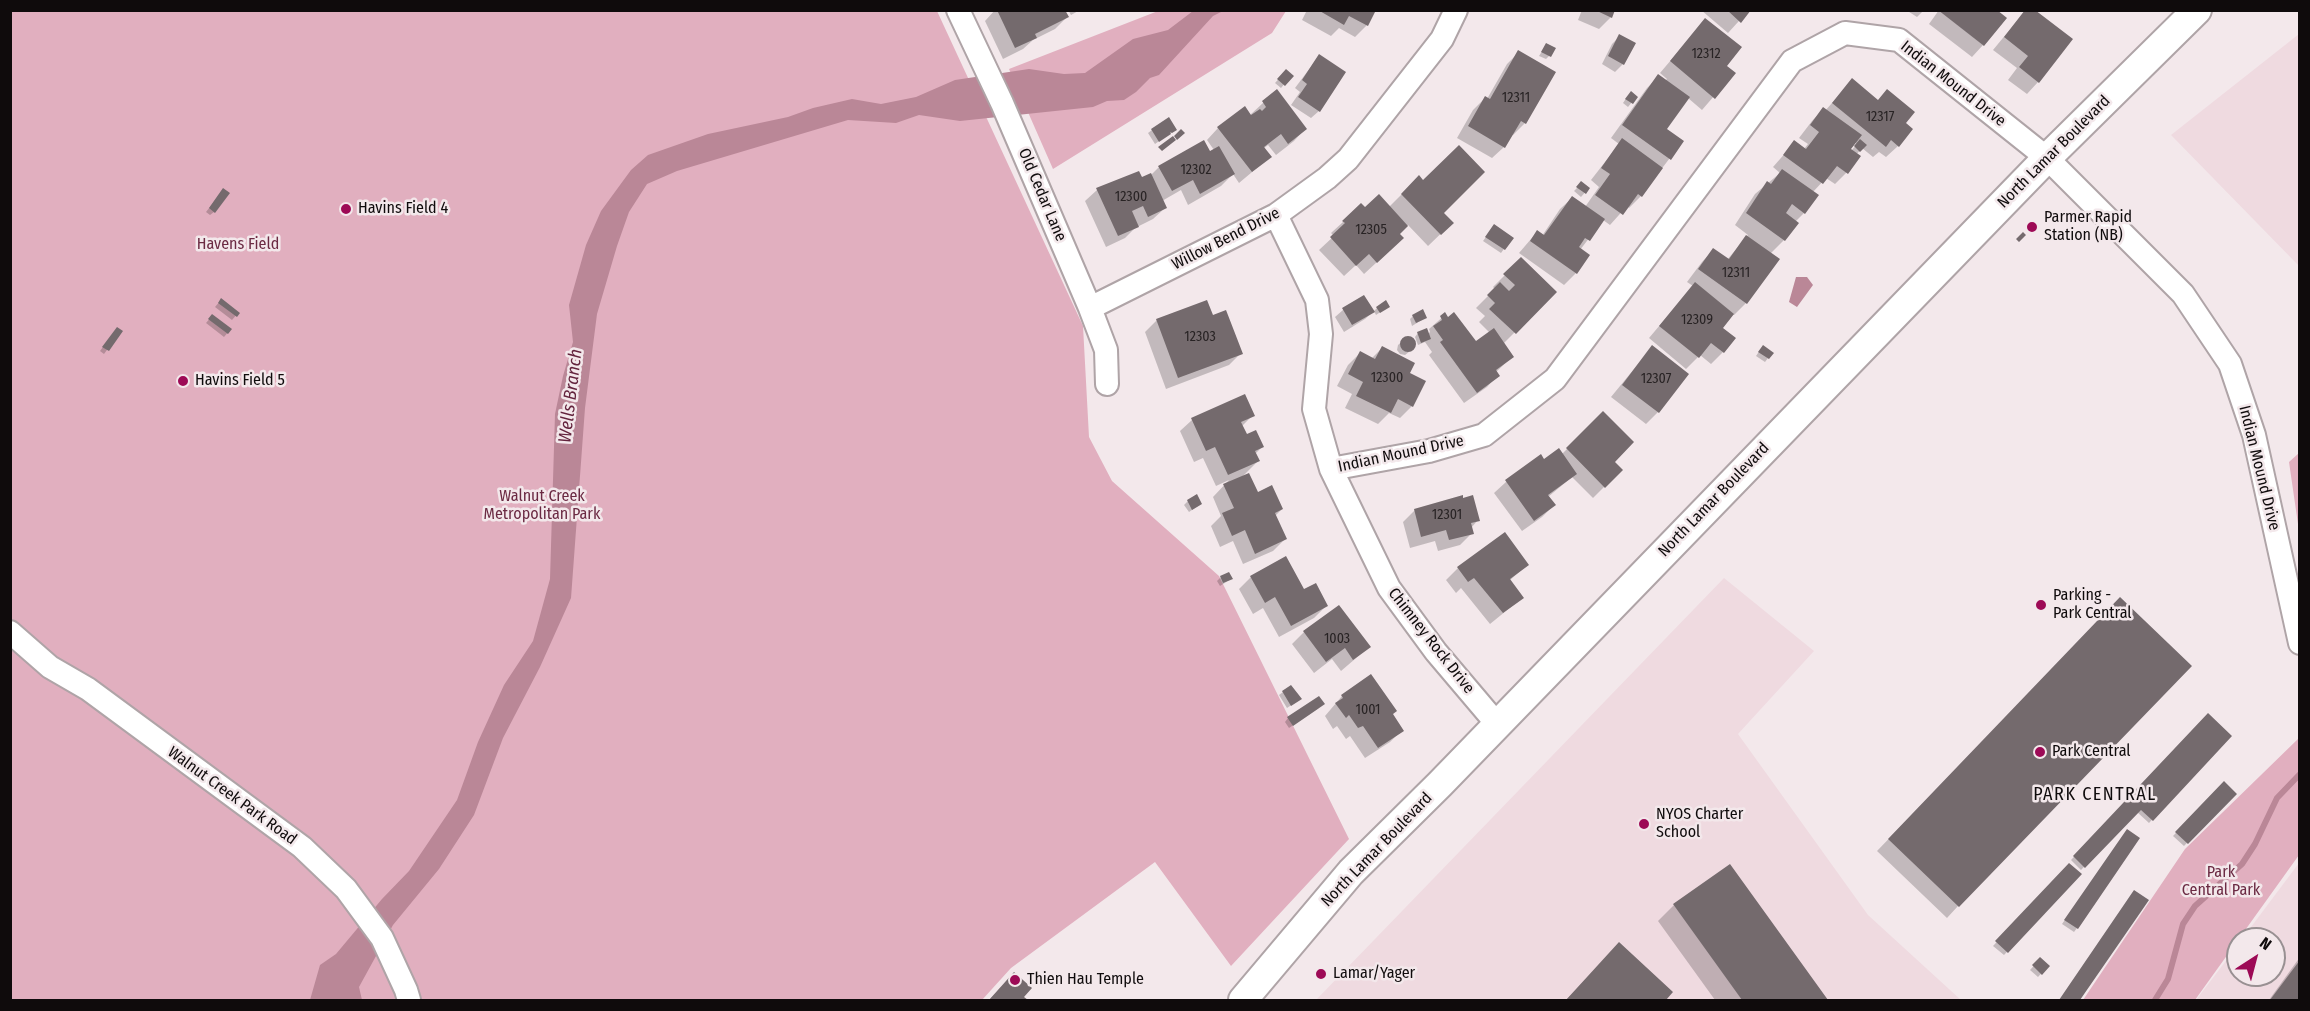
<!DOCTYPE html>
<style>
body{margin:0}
#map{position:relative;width:2310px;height:1011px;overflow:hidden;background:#f3e8eb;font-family:"Fira Sans Condensed",sans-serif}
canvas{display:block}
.frame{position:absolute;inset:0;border:12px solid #0f0b0c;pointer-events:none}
.north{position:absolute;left:2226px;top:927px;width:60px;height:60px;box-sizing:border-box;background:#f3e8eb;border:2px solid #989092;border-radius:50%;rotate:36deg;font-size:16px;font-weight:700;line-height:24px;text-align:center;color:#0f0b0c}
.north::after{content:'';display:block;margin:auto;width:21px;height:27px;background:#9d0a56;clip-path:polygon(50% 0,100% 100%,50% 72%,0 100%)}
</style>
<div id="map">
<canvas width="2310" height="1011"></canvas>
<div class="frame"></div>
<div class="north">N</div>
</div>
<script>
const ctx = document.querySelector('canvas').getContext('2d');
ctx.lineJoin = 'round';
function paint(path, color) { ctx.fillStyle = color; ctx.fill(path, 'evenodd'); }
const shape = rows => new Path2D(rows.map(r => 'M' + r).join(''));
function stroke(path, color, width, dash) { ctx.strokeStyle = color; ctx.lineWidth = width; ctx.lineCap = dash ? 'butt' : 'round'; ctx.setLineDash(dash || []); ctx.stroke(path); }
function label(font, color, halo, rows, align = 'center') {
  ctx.font = font + ' "Fira Sans Condensed",sans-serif'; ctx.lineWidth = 5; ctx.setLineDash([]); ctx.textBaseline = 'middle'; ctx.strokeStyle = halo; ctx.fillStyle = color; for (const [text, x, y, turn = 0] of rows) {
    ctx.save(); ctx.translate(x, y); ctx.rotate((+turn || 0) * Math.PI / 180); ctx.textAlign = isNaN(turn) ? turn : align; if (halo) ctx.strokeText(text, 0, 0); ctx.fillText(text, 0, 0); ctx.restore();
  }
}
paint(shape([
 [2299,34,2299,266,2171,135],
 [1724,578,1814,651,1738,734,1868,915,1961,1000,1316,1000],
 [2299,863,2299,1000,2196,1000,2238,945,2238,975,2274,975,2274,939,2242,939]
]), '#efdae0');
paint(shape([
 [10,11,937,11,1083,326,1089,437,1112,481,1219,576,1349,839,1231,966,1155,862,1011,968,982,1000,11,1000],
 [1158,11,1286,11,1272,33,1053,169,1009,69],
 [2299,453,2299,531,2289,462],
 [2299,738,2299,855,2195,1000,2083,1000,2185,849]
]), '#e1afbf');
paint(shape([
 [1193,11,1223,11,1213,16,1159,75,1150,78,1136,92,1124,100,1107,101,1093,107,960,121,919,115,896,123,848,120,677,171,647,184,629,212,617,246,597,314,585,408,571,598,540,667,503,738,474,815,439,869,393,925,359,987,362,1000,310,1000,320,965,336,954,382,899,409,871,457,800,478,742,504,685,533,641,550,579,555,414,563,376,573,342,569,305,586,245,601,211,631,170,648,155,708,134,788,117,813,108,852,99,881,104,916,97,955,80,1029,69,1064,74,1085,73,1133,39,1168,30],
 [1796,277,1807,277,1813,285,1797,307,1789,302]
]), '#ba8797');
paint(shape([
 [995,10,1064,10,1067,17,1055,29,1033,40,1023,49,1003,59,985,21],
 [1068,10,1080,10,1071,15],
 [1307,10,1375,10,1367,25,1355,37,1339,28,1331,36,1302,20],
 [1582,10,1614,10,1611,17,1599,29,1578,20],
 [1701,10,1749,10,1728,33],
 [1906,10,1924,10,1917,17],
 [1939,10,1983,45,1972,57,1929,24],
 [2026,10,2038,82,2027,94,2008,80,2017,68,1993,50],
 [1705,20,1725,66,1733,74,1702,110,1688,98,1665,130,1682,142,1641,196,1629,208,1627,206,1610,225,1603,220,1580,250,1576,273,1564,285,1519,253,1537,232,1542,236,1560,209,1572,198,1585,207,1599,187,1591,180,1619,144,1611,138,1647,88,1659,76,1665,81,1667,79,1660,73],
 [1620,36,1623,64,1615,72,1602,64,1612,44],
 [1546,45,1549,56,1546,59,1539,56],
 [1519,52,1554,72,1525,123,1513,135,1511,134,1504,147,1492,158,1457,138,1473,110,1485,98,1487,99,1507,64],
 [1319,56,1319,111,1311,118,1291,105,1300,92,1295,88],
 [1286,71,1291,76,1281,88,1275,83],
 [1852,80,1904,123,1898,146,1886,157,1879,152,1873,157,1862,148,1856,155,1846,173,1835,184,1826,178,1812,193,1804,213,1795,222,1797,223,1784,240,1770,254,1778,259,1746,303,1734,315,1732,314,1721,328,1723,352,1711,364,1700,355,1686,369,1649,338,1693,286,1687,282,1702,262,1713,250,1727,260,1748,235,1735,225,1755,194,1780,173,1773,167,1795,142,1804,149,1808,144,1799,138,1812,121,1823,109,1825,111],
 [1854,142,1857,144,1851,151,1849,150],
 [1276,91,1305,129,1294,141,1276,155,1268,145,1263,149,1270,157,1239,183,1233,174,1221,186,1188,205,1181,190,1162,201,1165,208,1153,219,1135,228,1125,238,1106,247,1085,201,1097,190,1138,173,1142,179,1150,176,1158,168,1203,142,1209,153,1214,150,1207,140,1218,128,1250,115],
 [1627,97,1636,97,1628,107,1623,103],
 [1152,130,1175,130,1155,144,1148,133],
 [1419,177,1442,213,1452,223,1428,246,1408,225,1398,234,1390,250,1364,274,1356,265,1344,276,1319,250,1334,236,1331,233,1343,222,1365,209,1389,207],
 [1578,187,1588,189,1581,197,1574,191],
 [220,194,214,212,210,215,206,212],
 [1491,230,1512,238,1501,253,1483,241],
 [1521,259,1555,292,1503,344,1512,357,1496,372,1498,375,1487,387,1464,403,1429,355,1432,352,1425,342,1418,345,1415,337,1418,333,1428,334,1430,332,1429,329,1445,315,1475,343,1490,333,1479,322,1485,316,1476,308,1495,289,1493,287],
 [1363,297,1373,312,1365,319,1344,332,1335,317,1343,310],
 [221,300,238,313,232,320,215,307],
 [1388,307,1376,315,1374,311,1377,308],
 [212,316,230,330,224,337,206,323],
 [1413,316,1425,318,1412,326,1410,319],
 [1212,317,1241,353,1229,365,1166,389,1145,332,1157,320],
 [121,331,104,354,100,351,114,332],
 [1406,338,1411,339,1414,343,1414,348,1405,355,1400,354,1397,350,1398,345],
 [1652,347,1658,412,1646,424,1611,397],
 [1382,348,1408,374,1412,406,1400,418,1389,413,1378,424,1345,408,1352,394,1337,386,1348,365,1360,353,1371,359],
 [1760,350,1768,358,1765,362,1756,356],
 [1603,413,1613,462,1621,470,1593,498,1572,477,1548,497,1554,505,1542,517,1522,531,1494,493,1506,482,1561,455],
 [1253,415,1242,426,1246,436,1262,447,1255,454,1258,461,1242,477,1257,494,1282,509,1275,516,1285,539,1273,551,1243,564,1233,541,1220,547,1211,526,1221,516,1213,497,1229,480,1216,486,1203,458,1194,462,1180,431,1192,420],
 [1188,501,1201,504,1189,512,1184,505],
 [1415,510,1478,520,1471,528,1472,533,1460,545,1438,551,1435,541,1410,548,1403,522],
 [1505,534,1527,565,1509,581,1522,598,1490,624,1461,588,1456,593,1446,580,1458,568],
 [1221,577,1231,579,1220,586,1217,581],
 [1251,577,1304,591,1326,606,1314,618,1279,637,1263,608,1253,614,1239,589],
 [2108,611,1958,906,1947,918,1877,851],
 [1304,632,1369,647,1341,671,1332,659,1314,673,1292,644],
 [1283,692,1296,702,1287,708,1279,695],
 [1342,696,1392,714,1402,730,1390,742,1365,758,1350,736,1346,739,1337,726,1333,729,1325,716],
 [1319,708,1289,728,1285,722,1288,718],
 [2208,715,2230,736,2149,823,2137,812,2081,870,2071,860],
 [2224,783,2234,794,2184,846,2173,836],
 [2127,831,2077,928,2074,932,2062,924],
 [2069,865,2080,874,2004,955,1993,946],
 [1730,866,1826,1000,1715,1000,1658,921,1674,905],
 [2300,957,2300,1000,2269,1000],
 [2040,959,2048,966,2038,977,2030,970],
 [1604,960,1671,992,1664,1000,1566,1000],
 [1014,974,1022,998,1026,1000,989,1000]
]), '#0003');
stroke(shape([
 [2155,1000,2168,979,2183,924,2195,906,2242,864,2255,844,2277,798,2300,774]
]), '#ba8797', 6);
paint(shape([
 [997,10,1065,10,1069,17,1035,34,1037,38,1015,48],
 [1318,10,1376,10,1368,26,1349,16,1344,25],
 [1595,10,1615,10,1612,18],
 [1727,10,1751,10,1741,23],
 [1938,10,1997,10,2007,18,1984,46],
 [2025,10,2035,10,2073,39,2039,83,2019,67,2028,56,2004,37],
 [1705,18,1742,47,1727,66,1736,73,1715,99,1670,61],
 [1619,34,1636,43,1624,65,1608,56],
 [1546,43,1556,48,1551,57,1541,52],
 [1518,50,1556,72,1526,124,1521,121,1505,148,1468,126,1485,96,1490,99],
 [1319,54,1346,72,1320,112,1298,97,1307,84,1302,80],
 [1286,69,1294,76,1285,86,1277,79],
 [1658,74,1690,97,1667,129,1684,141,1671,160,1622,125],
 [1852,78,1878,100,1887,89,1915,112,1906,123,1913,129,1899,147,1891,140,1886,147,1832,103],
 [1277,89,1307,129,1288,144,1281,134,1264,147,1272,157,1252,172,1217,127,1245,106,1251,115,1260,109,1262,111,1266,107,1262,101],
 [1631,91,1638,97,1633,104,1625,99],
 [1823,107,1862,135,1851,149,1861,156,1848,174,1837,166,1823,184,1783,155,1794,140,1806,149,1819,132,1810,125],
 [1169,117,1177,130,1172,133,1170,132,1171,134,1159,142,1151,129],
 [1181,129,1185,133,1177,140,1174,136],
 [1173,136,1176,140,1162,151,1158,147],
 [1622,138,1663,168,1642,197,1638,194,1623,215,1595,195,1610,174,1601,168],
 [1860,139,1867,145,1860,152,1854,146],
 [1204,140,1210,151,1219,146,1235,174,1200,194,1193,180,1172,191,1158,166],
 [1459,145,1485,172,1444,213,1454,223,1441,235,1401,194,1419,175,1423,180],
 [1782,169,1819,195,1805,214,1792,204,1786,213,1799,223,1785,241,1746,213,1767,181,1771,184],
 [1139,171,1142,177,1151,173,1167,208,1148,217,1143,206,1132,211,1139,227,1118,236,1096,188],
 [1581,181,1590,188,1586,194,1576,187],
 [223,188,230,193,215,213,209,208],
 [1379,194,1408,226,1400,234,1404,238,1377,263,1369,254,1356,266,1330,237,1345,223,1342,221,1361,203,1365,207],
 [1572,196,1605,219,1590,241,1585,238,1579,247,1590,255,1577,274,1530,241,1537,230,1544,235],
 [1494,224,1514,238,1505,250,1485,237],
 [2023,232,2026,235,2019,242,2016,239],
 [1746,235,1780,259,1747,304,1698,269,1713,248,1729,259],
 [1521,257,1557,292,1516,334,1489,309,1495,303,1487,295,1500,282,1509,291,1515,285,1503,274],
 [1695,282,1734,314,1723,328,1736,338,1724,353,1711,343,1699,358,1659,326],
 [1364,295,1375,312,1352,325,1342,308],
 [221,298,240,313,237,317,218,303],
 [1207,300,1213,315,1226,310,1243,354,1178,378,1156,319],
 [1386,300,1390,307,1380,313,1376,307],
 [1423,309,1427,318,1416,323,1412,315],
 [1445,312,1448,317,1454,312,1476,341,1494,328,1514,357,1496,370,1500,376,1477,393,1440,342,1443,340,1433,326,1442,320,1440,316],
 [212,314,232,329,228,334,208,319],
 [117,327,123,331,109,351,102,347],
 [1427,328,1431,339,1421,343,1417,332],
 '1400 344a8 8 0 1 1 16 0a8 8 0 1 1-16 0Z',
 [1652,345,1689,374,1659,413,1622,385],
 [1763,345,1774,353,1769,359,1758,352],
 [1382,346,1415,363,1410,373,1426,381,1413,407,1398,399,1391,413,1356,396,1363,382,1348,374,1360,351,1375,359],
 [1245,394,1255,416,1241,422,1247,434,1256,430,1264,447,1255,451,1260,461,1228,475,1215,447,1206,451,1191,418],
 [1603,411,1634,442,1615,462,1623,470,1605,488,1566,448],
 [1559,448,1577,474,1548,495,1556,505,1534,521,1505,480,1541,454,1544,459],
 [1249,473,1258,492,1272,485,1283,509,1275,513,1287,539,1255,554,1245,530,1232,536,1222,513,1234,508,1223,484],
 [1197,494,1202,504,1192,510,1187,500],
 [1463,495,1463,498,1473,495,1480,521,1471,523,1474,534,1449,540,1446,530,1421,537,1414,509],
 [1505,532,1529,565,1510,579,1524,598,1503,613,1474,578,1468,582,1457,567],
 [1286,556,1304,589,1316,583,1328,606,1291,626,1275,597,1265,603,1250,576],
 [1229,572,1233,579,1223,583,1220,576],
 [2120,597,2192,666,1959,907,1888,839],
 [1339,605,1371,647,1353,660,1345,648,1326,662,1303,631],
 [1371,674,1397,711,1393,714,1404,731,1378,748,1363,726,1358,728,1349,715,1346,718,1335,703,1343,698,1341,695],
 [1291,685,1302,699,1291,706,1282,691],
 [1319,696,1325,704,1293,726,1287,717],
 [2208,713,2232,736,2153,821,2141,810,2085,868,2073,856],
 [2224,781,2237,794,2188,844,2175,832],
 [2127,829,2140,838,2078,929,2064,920],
 [2069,863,2082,874,2008,953,1995,941],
 [1730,864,1828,1000,1742,1000,1673,904],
 [2134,890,2149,900,2080,1000,2059,1000],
 [1619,942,1673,992,1666,1000,1566,1000],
 [2040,957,2050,966,2042,975,2032,965],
 [2300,960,2300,1000,2270,1000],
 [1014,972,1032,988,1024,997,1028,1000,989,1000]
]), '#746a6d');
const minor = shape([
 [958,10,1002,103,1090,308,1106,350,1107,384],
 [1276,215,1317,300,1321,334,1314,409,1331,469,1389,588,1436,652,1497,724],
 [1090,308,1276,215,1327,178,1348,159,1442,39,1456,10],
 [1331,469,1429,451,1484,435,1555,379,1792,61,1845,33,1899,40,2047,158,2183,294,2230,364,2254,435,2300,643],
 [10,632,50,667,88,689,302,847,346,889,382,938,406,990,409,1000]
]);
const major = shape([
 [1243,1000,1351,872,1440,784,2047,158,2197,10]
]);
stroke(minor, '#afa4a7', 26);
stroke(major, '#afa4a7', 32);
stroke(minor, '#fff', 22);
stroke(major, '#fff', 28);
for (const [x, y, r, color] of [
 [346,209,6,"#9d0a56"],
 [2032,227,6,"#9d0a56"],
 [183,381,6,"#9d0a56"],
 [2041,605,6,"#9d0a56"],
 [2040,752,6,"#9d0a56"],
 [1644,824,6,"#9d0a56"],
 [1321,974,6,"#9d0a56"],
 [1015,980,6,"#9d0a56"]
]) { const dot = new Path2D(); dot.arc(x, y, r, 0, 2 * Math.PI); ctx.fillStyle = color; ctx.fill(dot); stroke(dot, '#f3e8eb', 2); }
label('14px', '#282324', null, [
 ["12312",1706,54],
 ["12311",1516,98],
 ["12317",1880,117],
 ["12302",1196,170],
 ["12300",1131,197],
 ["12305",1371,230],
 ["12311",1736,273],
 ["12309",1697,320],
 ["12303",1200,337],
 ["12300",1387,378],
 ["12307",1656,379],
 ["12301",1447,515],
 ["1003",1337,639],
 ["1001",1368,710]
]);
label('16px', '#0f0b0c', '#f3e8eb', [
 ["Indian Mound Drive",1953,84,38],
 ["North Lamar Boulevard",2054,152,-45],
 ["Old Cedar Lane",1042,195,67],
 ["Willow Bend Drive",1226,239,-27],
 ["Indian Mound Drive",1401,454,-12],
 ["Indian Mound Drive",2259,468,76],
 ["North Lamar Boulevard",1714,500,-46],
 ["Chimney Rock Drive",1431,641,52],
 ["Walnut Creek Park Road",232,796,36],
 ["North Lamar Boulevard",1377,850,-46]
]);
label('16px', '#0f0b0c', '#f3e8eb', [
 ["Havins Field 4",358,209],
 ["Parmer Rapid",2044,218],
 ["Station (NB)",2044,236],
 ["Havins Field 5",195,381],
 ["Parking -",2053,596],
 ["Park Central",2053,614],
 ["Park Central",2052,752],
 ["NYOS Charter",1656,815],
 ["School",1656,833],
 ["Lamar/Yager",1333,974],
 ["Thien Hau Temple",1027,980]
], 'left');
label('16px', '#6b2a43', '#f3e8eb', [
 ["Havens Field",238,245],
 ["Walnut Creek",542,497],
 ["Metropolitan Park",542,515],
 ["Park",2221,873],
 ["Central Park",2221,891]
]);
label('italic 18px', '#63233d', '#f3e8eb', [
 ["Wells Branch",571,396,-83]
]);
ctx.letterSpacing = '1.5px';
label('18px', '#0f0b0c', '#f3e8eb', [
 ["PARK CENTRAL",2095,795]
]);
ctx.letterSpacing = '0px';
</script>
